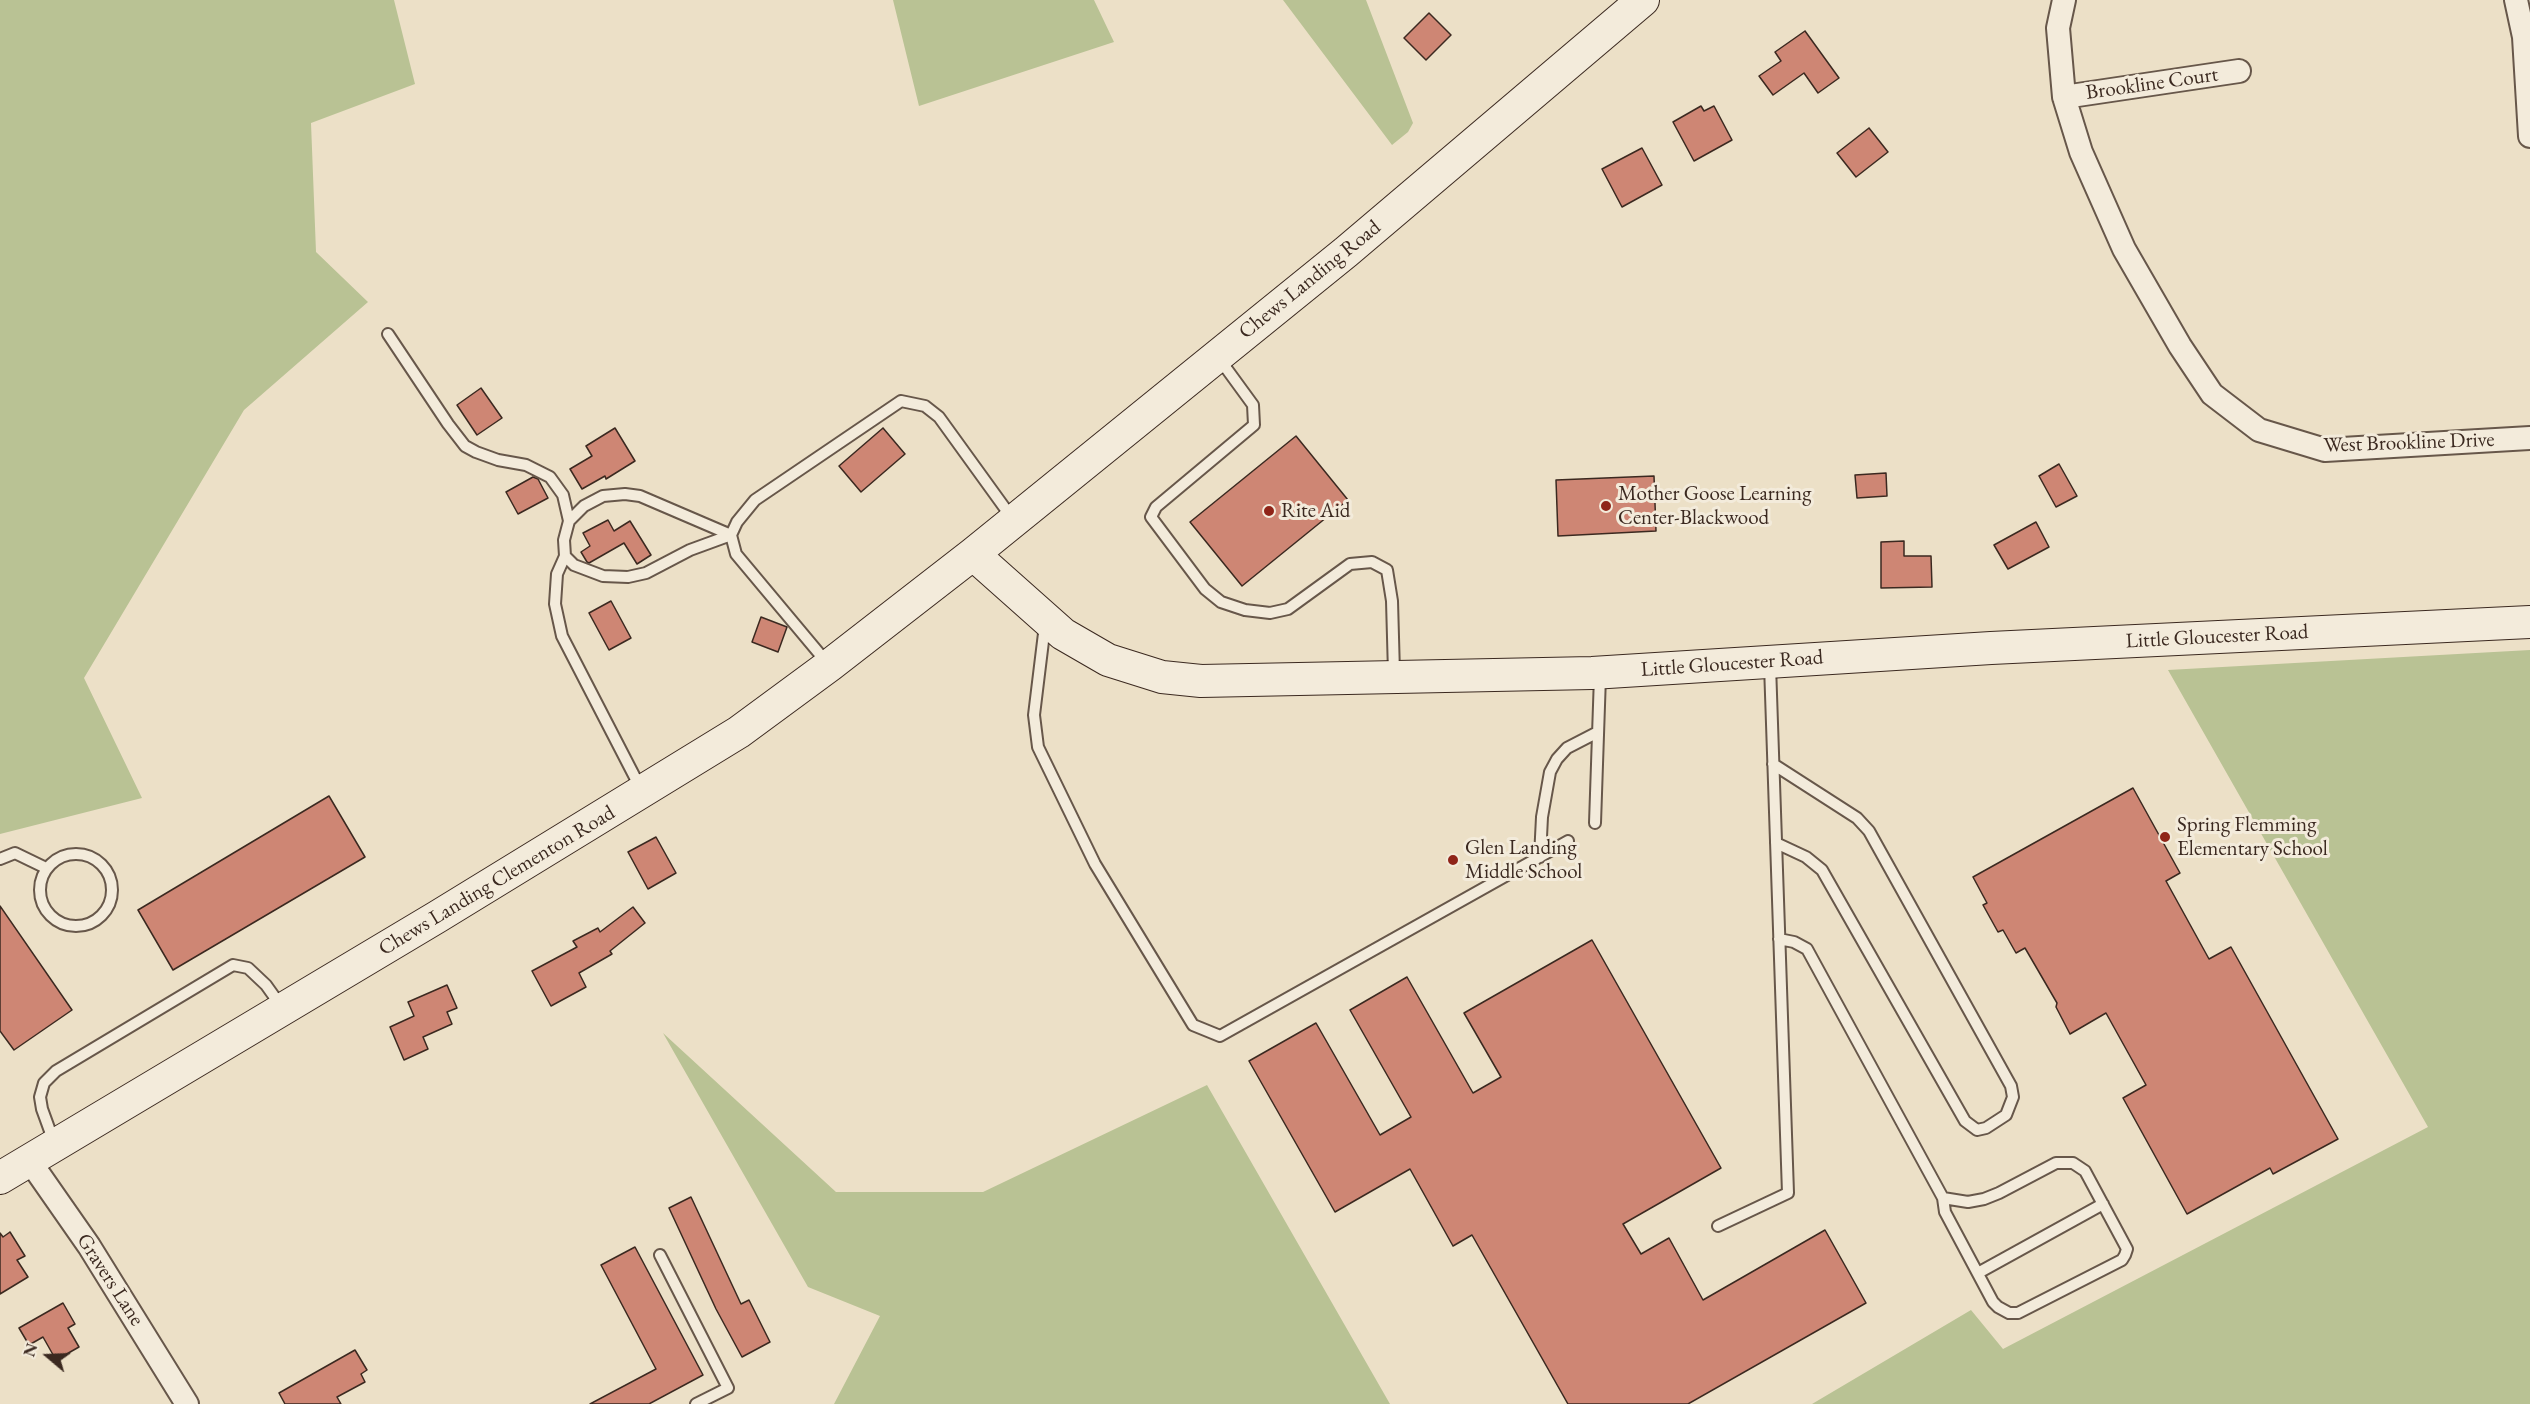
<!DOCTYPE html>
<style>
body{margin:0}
#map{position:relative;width:2530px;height:1404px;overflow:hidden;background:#ece0c7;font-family:"EB Garamond",serif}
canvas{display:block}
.north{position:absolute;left:18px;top:1326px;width:60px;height:60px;-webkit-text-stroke:4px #f3ebdb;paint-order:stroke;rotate:289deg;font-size:16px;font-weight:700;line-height:24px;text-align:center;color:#3b2920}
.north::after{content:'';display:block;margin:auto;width:21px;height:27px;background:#3b2920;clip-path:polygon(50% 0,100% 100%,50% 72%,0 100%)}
</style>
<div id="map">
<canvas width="2530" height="1404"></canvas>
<div class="north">N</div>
</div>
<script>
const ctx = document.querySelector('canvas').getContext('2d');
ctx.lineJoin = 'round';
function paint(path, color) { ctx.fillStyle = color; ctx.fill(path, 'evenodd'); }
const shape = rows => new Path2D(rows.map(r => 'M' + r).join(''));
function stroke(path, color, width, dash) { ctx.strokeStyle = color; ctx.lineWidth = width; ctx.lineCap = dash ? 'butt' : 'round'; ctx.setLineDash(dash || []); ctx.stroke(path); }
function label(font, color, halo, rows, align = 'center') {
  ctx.font = font + ' "EB Garamond",serif'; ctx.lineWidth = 6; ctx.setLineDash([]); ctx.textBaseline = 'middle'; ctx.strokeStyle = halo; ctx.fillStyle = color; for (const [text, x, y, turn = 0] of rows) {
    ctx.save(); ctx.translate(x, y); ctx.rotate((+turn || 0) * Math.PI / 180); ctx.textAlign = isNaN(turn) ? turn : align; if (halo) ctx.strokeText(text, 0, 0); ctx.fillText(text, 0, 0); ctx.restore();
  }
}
paint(shape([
 [0,0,394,0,415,84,311,123,316,252,368,302,244,410,84,678,142,798,0,834],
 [893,0,1094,0,1114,42,919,106],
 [1283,0,1366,0,1413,123,1408,132,1392,145],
 [2530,650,2530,1404,1812,1404,1971,1310,2003,1349,2428,1127,2168,670],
 [663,1033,836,1192,983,1192,1207,1085,1390,1404,834,1404,880,1316,808,1287]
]), '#b9c294');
const building = shape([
 [1429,13,1451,35,1426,60,1404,38,1429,13],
 [1805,31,1839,78,1818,93,1804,73,1773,95,1759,76,1781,61,1775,52,1805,31],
 [1701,106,1704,111,1714,106,1732,140,1694,161,1673,122,1701,106],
 [1869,128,1888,152,1856,177,1837,153,1869,128],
 [1642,148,1662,185,1622,207,1602,169,1642,148],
 [481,388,502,418,477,435,457,405,481,388],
 [615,428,635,461,606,479,605,476,582,489,570,469,592,456,586,446,615,428],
 [883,428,905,454,861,492,839,466,883,428],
 [1296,436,1348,500,1242,586,1190,522,1296,436],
 [2059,464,2077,496,2056,507,2039,476,2059,464],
 [1886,473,1887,496,1857,498,1855,475,1886,473],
 [1654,476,1656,531,1558,536,1556,480,1654,476],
 [533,477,538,479,548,498,518,514,506,492,533,477],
 [608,520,614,531,630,521,651,555,637,564,624,543,589,563,587,562,581,552,590,546,583,533,608,520],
 [2036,522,2049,547,2008,569,1994,545,2036,522],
 [1904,541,1904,556,1931,556,1932,587,1881,588,1881,542,1904,541],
 [611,601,631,638,609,650,589,613,611,601],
 [761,617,787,627,778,652,752,642,761,617],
 [2133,788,2180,873,2166,881,2209,959,2231,947,2338,1139,2273,1174,2270,1168,2187,1214,2123,1098,2146,1085,2106,1013,2070,1034,2056,1007,2057,1003,2025,948,2016,953,2003,930,1998,932,1983,905,1987,903,1973,877,2133,788],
 [329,796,365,857,173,970,138,910,329,796],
 [656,837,676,873,648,889,628,852,656,837],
 [0,906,72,1010,14,1050,0,1031,0,906],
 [633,907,645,923,610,951,612,954,579,973,586,987,551,1006,532,971,577,947,573,941,598,928,600,932,633,907],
 [1592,940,1721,1168,1623,1224,1641,1254,1669,1238,1703,1300,1825,1230,1866,1303,1688,1404,1568,1404,1472,1235,1453,1246,1410,1169,1335,1212,1249,1061,1316,1023,1380,1135,1411,1117,1350,1010,1407,977,1473,1093,1501,1077,1464,1013,1592,940],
 [447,985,457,1008,447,1012,452,1024,423,1037,428,1049,404,1060,390,1027,414,1016,408,1002,447,985],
 [691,1197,741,1304,749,1300,770,1342,742,1357,716,1309,669,1208,691,1197],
 [10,1232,25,1256,17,1260,28,1277,0,1294,0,1233,3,1237,10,1232],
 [635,1247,703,1375,649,1404,590,1404,656,1369,601,1265,635,1247],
 [63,1303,75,1324,68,1328,79,1347,56,1360,43,1337,29,1345,19,1328,63,1303],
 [355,1350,367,1370,361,1374,365,1382,337,1397,341,1404,285,1404,279,1393,355,1350]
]);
paint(building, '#ce8674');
stroke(building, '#3b2920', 1.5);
const lane = shape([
 [388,334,448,424,465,446,476,452,498,460,526,465,550,477,563,495,569,521],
 [1218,357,1253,405,1254,425,1156,507,1151,517,1205,589,1221,602,1245,610,1270,613,1288,609,1350,564,1372,562,1387,570,1392,601,1394,673],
 [625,494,640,496,731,535,690,550,646,573,628,577,603,576,574,565,565,556,564,540,569,521,584,506,603,496,625,494],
 [565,556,557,574,555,604,562,636,641,789],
 [1045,625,1034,715,1038,747,1095,864,1193,1025,1220,1036,1568,841],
 [828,664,736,554,731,535,737,522,755,500,901,401,925,406,939,417,1012,518],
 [1773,764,1857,818,1869,831,2011,1086,2013,1097,2006,1115,1986,1128,1977,1130,1965,1121,1822,870,1806,857,1776,843],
 [1595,823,1600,676],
 '40 890a36 36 0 1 1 72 0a36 36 0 1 1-72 0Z',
 [1540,857,1542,817,1550,772,1557,759,1567,748,1598,732],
 [0,859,15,853,46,868],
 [1779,939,1794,942,1807,949,1943,1198,1945,1212,1993,1302,1998,1307,2009,1313,2018,1313,2122,1260,2125,1255,2127,1249,2085,1171,2073,1163,2056,1163,1999,1193,1984,1199,1968,1202,1943,1198],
 [54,1142,42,1109,40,1097,44,1083,56,1071,233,965,248,968,266,985,281,1006],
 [1718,1226,1788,1193,1770,665],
 [660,1255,728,1388,696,1404],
 [1978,1273,2103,1204]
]);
const street = shape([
 [2064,0,2058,28,2064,97,2081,152,2124,249,2180,346,2212,394,2259,430,2325,450,2530,438],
 [2516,0,2524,37,2530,136],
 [2064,97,2239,71],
 [29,1160,89,1246,187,1404]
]);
const secondary = shape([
 [973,554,1063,634,1108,660,1162,677,1201,681,1592,673,1991,648,2530,622],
 [0,1178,437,917,739,732,830,665,973,554,1346,252,1643,0]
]);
stroke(lane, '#67574a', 14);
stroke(street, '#67574a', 26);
stroke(secondary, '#3b2920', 34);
stroke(lane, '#f3ebdb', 10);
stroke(street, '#f3ebdb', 22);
stroke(secondary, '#f3ebdb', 32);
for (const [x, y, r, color] of [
 [1606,506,6,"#8f2418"],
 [1269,511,6,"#8f2418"],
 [2165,837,6,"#8f2418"],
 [1453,860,6,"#8f2418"]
]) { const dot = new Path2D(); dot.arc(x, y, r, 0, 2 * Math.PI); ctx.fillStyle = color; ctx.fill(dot); stroke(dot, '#f3ebdb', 2); }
label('21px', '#3b2920', '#f3ebdb', [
 ["Brookline Court",2152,84,-8],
 ["Chews Landing Road",1310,280,-39],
 ["West Brookline Drive",2409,443,-2],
 ["Little Gloucester Road",2217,637,-3],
 ["Little Gloucester Road",1732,664,-4],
 ["Chews Landing Clementon Road",497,881,-31],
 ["Gravers Lane",110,1280,57]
]);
label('21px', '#3b2920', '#f3ebdb', [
 ["Mother Goose Learning",1618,494],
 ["Center-Blackwood",1618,518],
 ["Rite Aid",1281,511],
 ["Spring Flemming",2177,825],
 ["Elementary School",2177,849],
 ["Glen Landing",1465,848],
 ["Middle School",1465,872]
], 'left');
</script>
